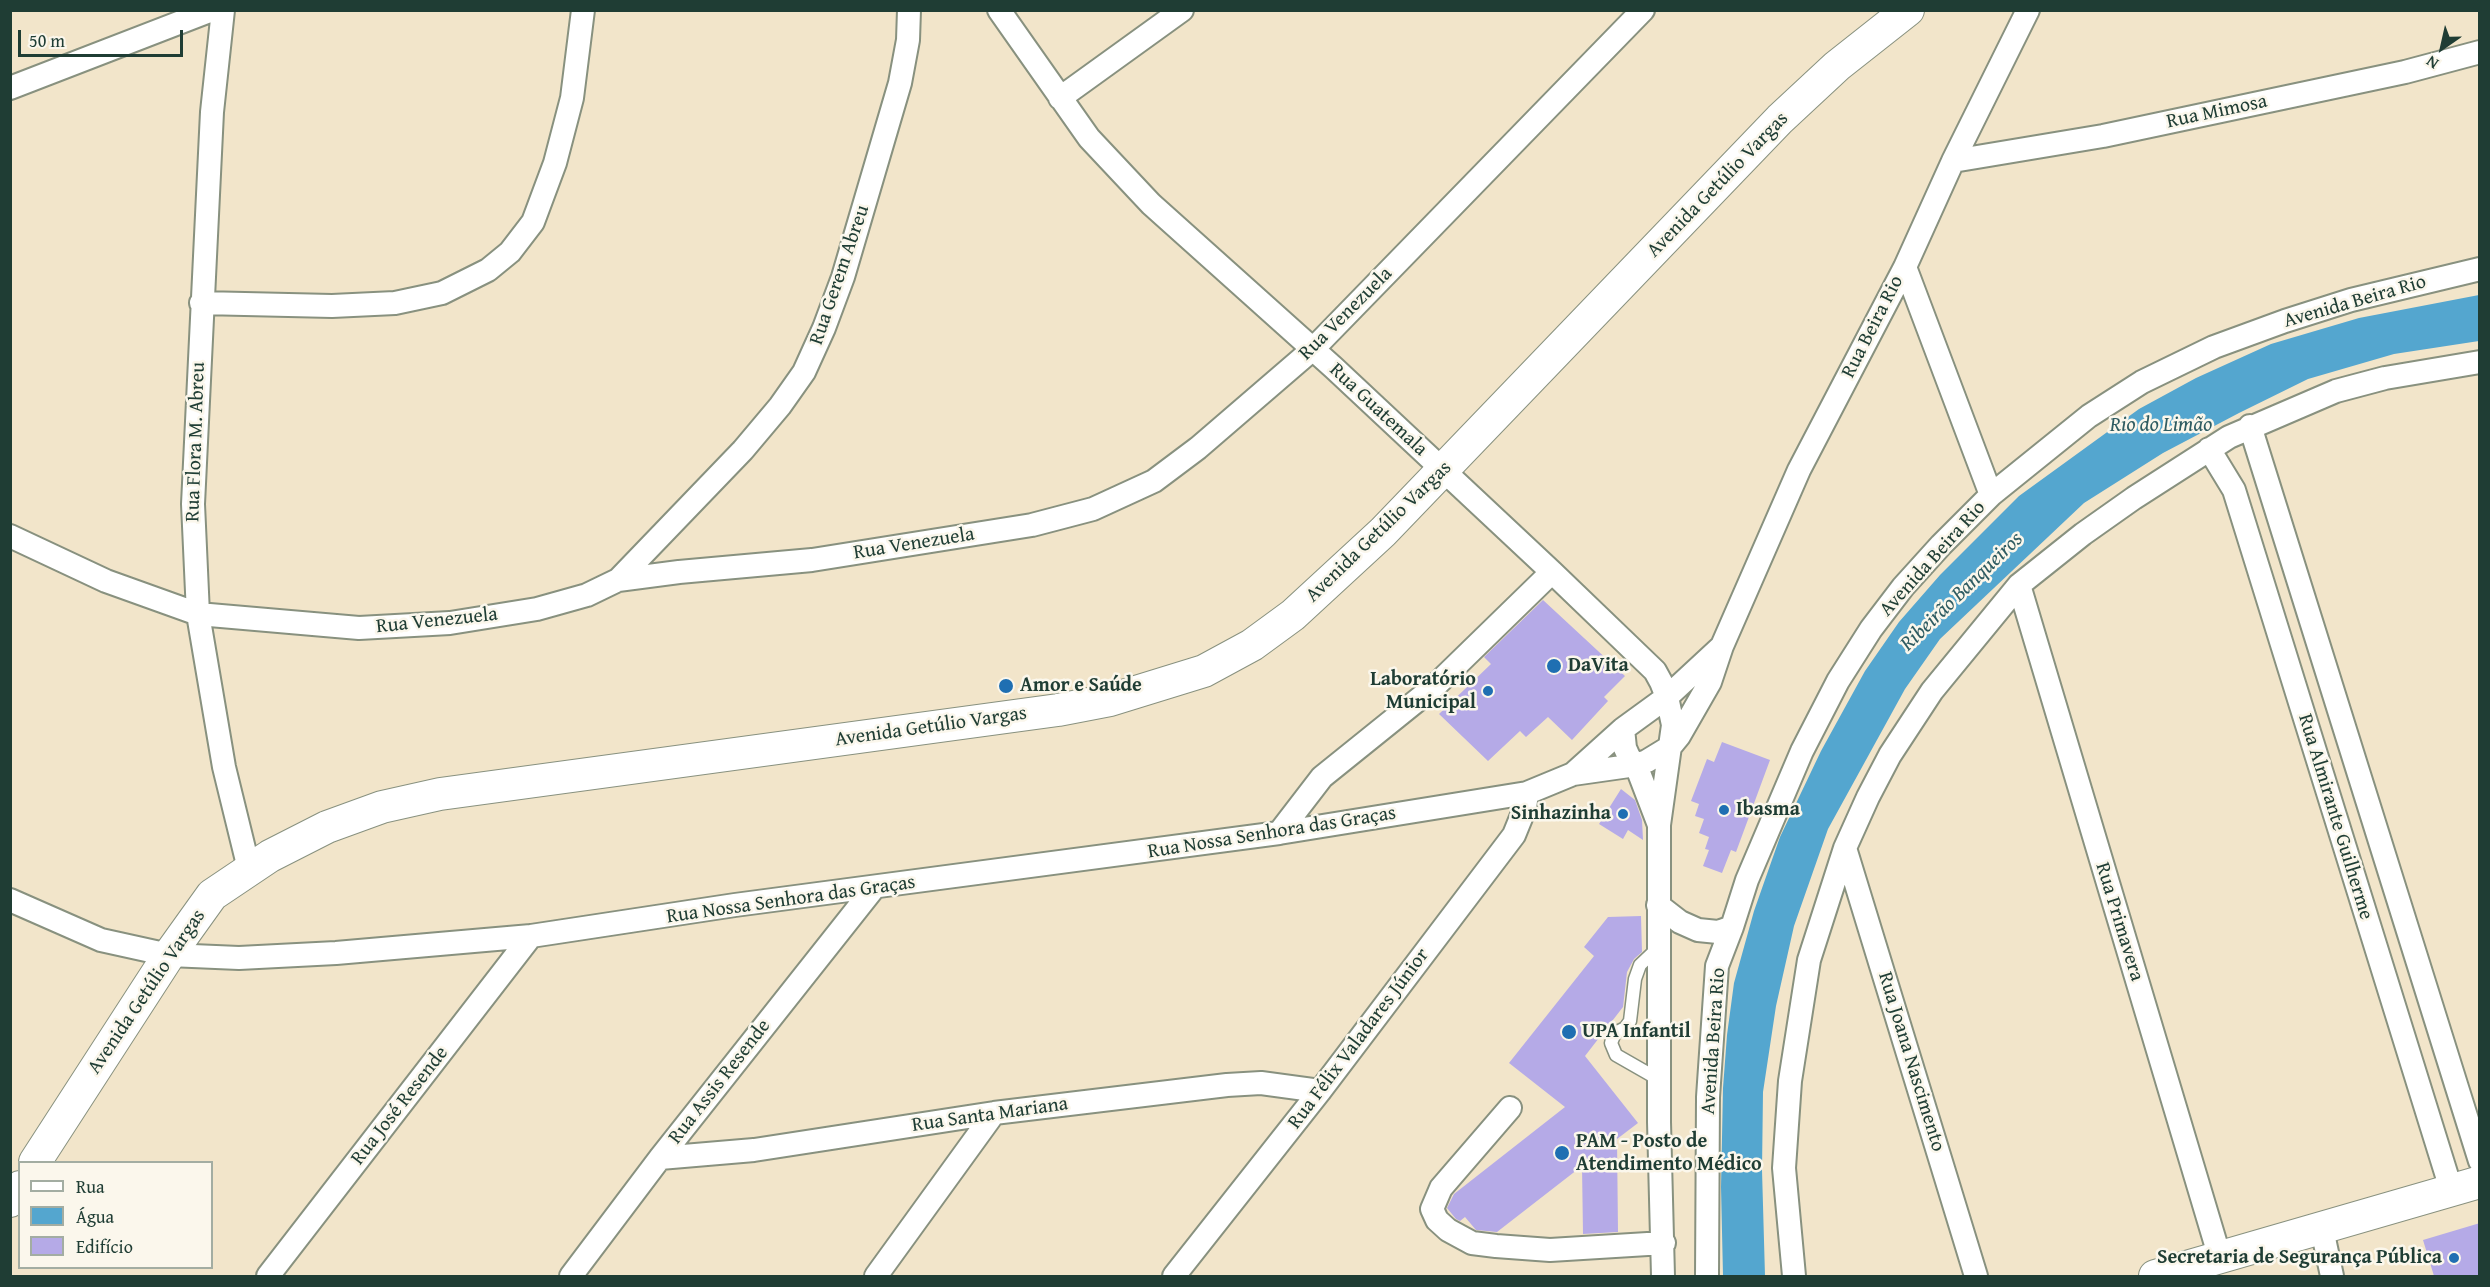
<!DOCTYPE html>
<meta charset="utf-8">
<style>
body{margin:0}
#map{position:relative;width:2490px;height:1287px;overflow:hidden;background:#f2e5ca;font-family:"Gentium Book Plus",serif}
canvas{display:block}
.frame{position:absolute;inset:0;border:12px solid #1f3d34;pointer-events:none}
.legend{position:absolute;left:18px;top:1161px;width:195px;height:108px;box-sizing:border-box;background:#fbf7ec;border:2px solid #a3ada2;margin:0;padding:8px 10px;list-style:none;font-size:18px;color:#1f3d34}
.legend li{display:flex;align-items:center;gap:12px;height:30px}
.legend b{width:30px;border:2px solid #a3ada2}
.north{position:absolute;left:2412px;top:18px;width:60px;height:60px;-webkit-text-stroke:4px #fbf7ec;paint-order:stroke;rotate:214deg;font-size:16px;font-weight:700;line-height:24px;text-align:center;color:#1f3d34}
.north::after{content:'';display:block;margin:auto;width:21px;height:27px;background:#1f3d34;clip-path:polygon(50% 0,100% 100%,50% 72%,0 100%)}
.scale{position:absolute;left:18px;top:30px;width:165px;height:27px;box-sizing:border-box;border:3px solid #1f3d34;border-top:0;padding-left:8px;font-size:18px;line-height:21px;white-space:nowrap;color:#1f3d34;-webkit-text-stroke:4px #fbf7ec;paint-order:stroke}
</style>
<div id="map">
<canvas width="2490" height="1287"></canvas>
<div class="frame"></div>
<ul class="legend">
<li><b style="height:8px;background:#fff"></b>Rua</li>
<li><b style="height:16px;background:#54a6cf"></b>Água</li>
<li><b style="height:16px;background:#b5aae7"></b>Edifício</li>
</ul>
<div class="north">N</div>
<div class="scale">50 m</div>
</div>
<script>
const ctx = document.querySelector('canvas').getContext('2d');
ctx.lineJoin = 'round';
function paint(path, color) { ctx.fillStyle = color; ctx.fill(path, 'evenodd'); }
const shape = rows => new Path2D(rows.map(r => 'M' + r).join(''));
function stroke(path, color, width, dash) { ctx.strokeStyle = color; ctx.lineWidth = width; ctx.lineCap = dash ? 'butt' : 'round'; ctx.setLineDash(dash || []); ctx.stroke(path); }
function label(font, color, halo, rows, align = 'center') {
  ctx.font = font + ' "Gentium Book Plus",serif'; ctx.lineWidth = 5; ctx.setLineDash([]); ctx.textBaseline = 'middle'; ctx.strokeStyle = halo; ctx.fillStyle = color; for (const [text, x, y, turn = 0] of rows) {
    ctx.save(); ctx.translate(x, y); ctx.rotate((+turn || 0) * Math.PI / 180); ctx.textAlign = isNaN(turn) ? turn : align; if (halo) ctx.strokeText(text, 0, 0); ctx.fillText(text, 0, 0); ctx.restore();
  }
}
paint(shape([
 [2479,295,2479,341,2394,354,2308,379,2239,413,2163,453,2084,503,1940,639,1905,689,1828,829,1794,926,1776,1006,1763,1092,1762,1170,1765,1276,1723,1276,1721,1187,1723,1088,1727,1035,1734,983,1754,911,1780,837,1821,751,1865,671,1899,622,1940,575,2019,496,2139,409,2196,378,2271,344,2359,318]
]), '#54a6cf');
paint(shape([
 [1543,600,1625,676,1604,697,1608,701,1572,740,1548,717,1526,737,1520,731,1488,761,1439,714,1491,664,1484,657],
 [1722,742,1770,760,1736,852,1731,850,1722,873,1703,866,1709,850,1705,849,1709,837,1699,833,1704,819,1695,816,1699,804,1691,801,1707,759,1714,762],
 [1621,789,1635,800,1642,820,1643,840,1628,830,1623,839,1599,824],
 [1641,916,1642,952,1634,959,1627,972,1623,1007,1585,1056,1638,1123,1617,1139,1618,1232,1583,1234,1582,1166,1497,1232,1476,1230,1465,1217,1460,1221,1456,1219,1447,1208,1454,1194,1565,1107,1509,1063,1594,956,1584,947,1608,917],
 [2480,1223,2480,1276,2434,1276,2423,1240]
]), '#b5aae7');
const service = shape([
 [1659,947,1640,965,1635,979,1630,1021,1625,1028,1615,1033,1611,1043,1616,1055,1651,1075,1660,1084]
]);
const minor = shape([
 [223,10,212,112,193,504,198,614,224,767,249,869],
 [999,10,1089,138,1151,204,1334,368,1552,572,1655,671,1661,682,1667,697,1673,725,1659,825,1659,1122,1663,1276],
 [10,88,212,10],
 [1060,98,1182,10],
 [1953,161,2103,136,2405,72,2480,52],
 [1905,267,1991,495],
 [201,303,332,306,395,303,442,293,488,270,510,252,533,222,555,163,572,98,583,10],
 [2250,426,2480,1161],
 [2209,449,2234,490,2451,1189],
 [10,536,106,581,198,614,359,628,450,623,537,609,587,595,618,580,679,572,812,560,1032,525,1093,509,1154,481,1198,448,1313,349,1643,10],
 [618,580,743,450,780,406,804,372,824,328,843,277,900,83,908,40,909,10],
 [2019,585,2220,1258],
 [1623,729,1625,748,1629,757,1636,765,1659,825],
 [1573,774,1623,729,1667,697,1721,647],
 [1279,833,1322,777,1435,686,1552,572],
 [1845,848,1976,1276],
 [10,900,101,940,169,955,239,958,336,953,531,936,735,905,1279,833,1527,793,1573,774,1636,765,1647,761,1670,747,1679,736,1710,682,1722,646,1799,470,1905,267,1953,161,2028,10],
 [1658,905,1680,922,1698,930,1718,932,1732,927],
 [1510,1108,1441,1188,1432,1209,1437,1220,1448,1230,1472,1243,1496,1246,1550,1250,1664,1243],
 [660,1158,754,1150,994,1113,1227,1085,1261,1083,1320,1091],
 [2322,1229,2332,1276],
 [268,1276,531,936],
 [571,1276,660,1158,873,889],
 [876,1276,994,1113],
 [1174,1276,1320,1091,1514,835,1525,808,1527,793],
 [1707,1276,1708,1097,1717,966,1732,927,1747,880,1802,751,1838,681,1871,629,1903,587,1941,545,1991,495,2089,416,2142,382,2214,347,2285,321,2351,300,2480,269],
 [1794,1276,1784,1168,1790,1081,1809,960,1845,848,1868,797,1890,755,1932,691,2019,585,2083,534,2134,498,2229,437,2336,391,2385,378,2480,362]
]);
const secondary = shape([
 [35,1162,169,955,212,895,270,856,327,827,382,807,440,794,1058,710,1110,700,1204,671,1252,645,1293,615,1383,532,1780,119,1837,66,1908,10],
 [10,1201,20,1187],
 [2155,1276,2480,1182]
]);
stroke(service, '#88917f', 15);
stroke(minor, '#88917f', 26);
stroke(secondary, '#88917f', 34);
stroke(service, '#fff', 12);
stroke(minor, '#fff', 22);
stroke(secondary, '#fff', 32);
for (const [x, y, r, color] of [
 [1554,666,8,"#1f6fb2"],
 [1006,686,8,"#1f6fb2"],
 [1488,691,6,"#1f6fb2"],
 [1724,810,6,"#1f6fb2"],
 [1623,814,6,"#1f6fb2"],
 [1569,1032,8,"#1f6fb2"],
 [1562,1153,8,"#1f6fb2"],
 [2454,1258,6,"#1f6fb2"]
]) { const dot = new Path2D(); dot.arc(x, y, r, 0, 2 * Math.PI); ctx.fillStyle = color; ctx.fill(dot); stroke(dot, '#fbf7ec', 2); }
label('20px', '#1f3d34', '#fbf7ec', [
 ["Rua Mimosa",2217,112,-12],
 ["Avenida Getúlio Vargas",1718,185,-46],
 ["Rua Gerem Abreu",840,275,-71],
 ["Avenida Beira Rio",2355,302,-16],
 ["Rua Venezuela",1346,314,-45],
 ["Rua Beira Rio",1873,327,-63],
 ["Rua Guatemala",1378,410,43],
 ["Rua Flora M. Abreu",196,442,-88],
 ["Avenida Getúlio Vargas",1379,532,-44],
 ["Rua Venezuela",914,544,-9],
 ["Avenida Beira Rio",1933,559,-48],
 ["Rua Venezuela",437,621,-6],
 ["Avenida Getúlio Vargas",931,727,-8],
 ["Rua Almirante Guilherme",2335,817,73],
 ["Rua Nossa Senhora das Graças",1272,833,-9],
 ["Rua Nossa Senhora das Graças",791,900,-8],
 ["Rua Primavera",2119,922,73],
 ["Avenida Getúlio Vargas",147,992,-56],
 ["Rua Félix Valadares Júnior",1359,1039,-53],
 ["Avenida Beira Rio",1714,1041,-86],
 ["Rua Joana Nascimento",1911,1062,73],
 ["Rua Assis Resende",720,1082,-52],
 ["Rua José Resende",400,1106,-52],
 ["Rua Santa Mariana",990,1115,-8]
]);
label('bold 20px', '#1f3d34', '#fbf7ec', [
 ["DaVita",1568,666],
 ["Laboratório",1476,680,"right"],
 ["Municipal",1476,703,"right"],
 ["Amor e Saúde",1020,686],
 ["Ibasma",1736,810],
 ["Sinhazinha",1611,814,"right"],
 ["UPA Infantil",1582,1032],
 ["PAM - Posto de",1576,1142],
 ["Atendimento Médico",1576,1165],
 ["Secretaria de Segurança Pública",2442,1258,"right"]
], 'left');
label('italic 21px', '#2f5c62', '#fbf7ec', [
 ["Rio do Limão",2161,426],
 ["Ribeirão Banqueiros",1962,592,-44]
]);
</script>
